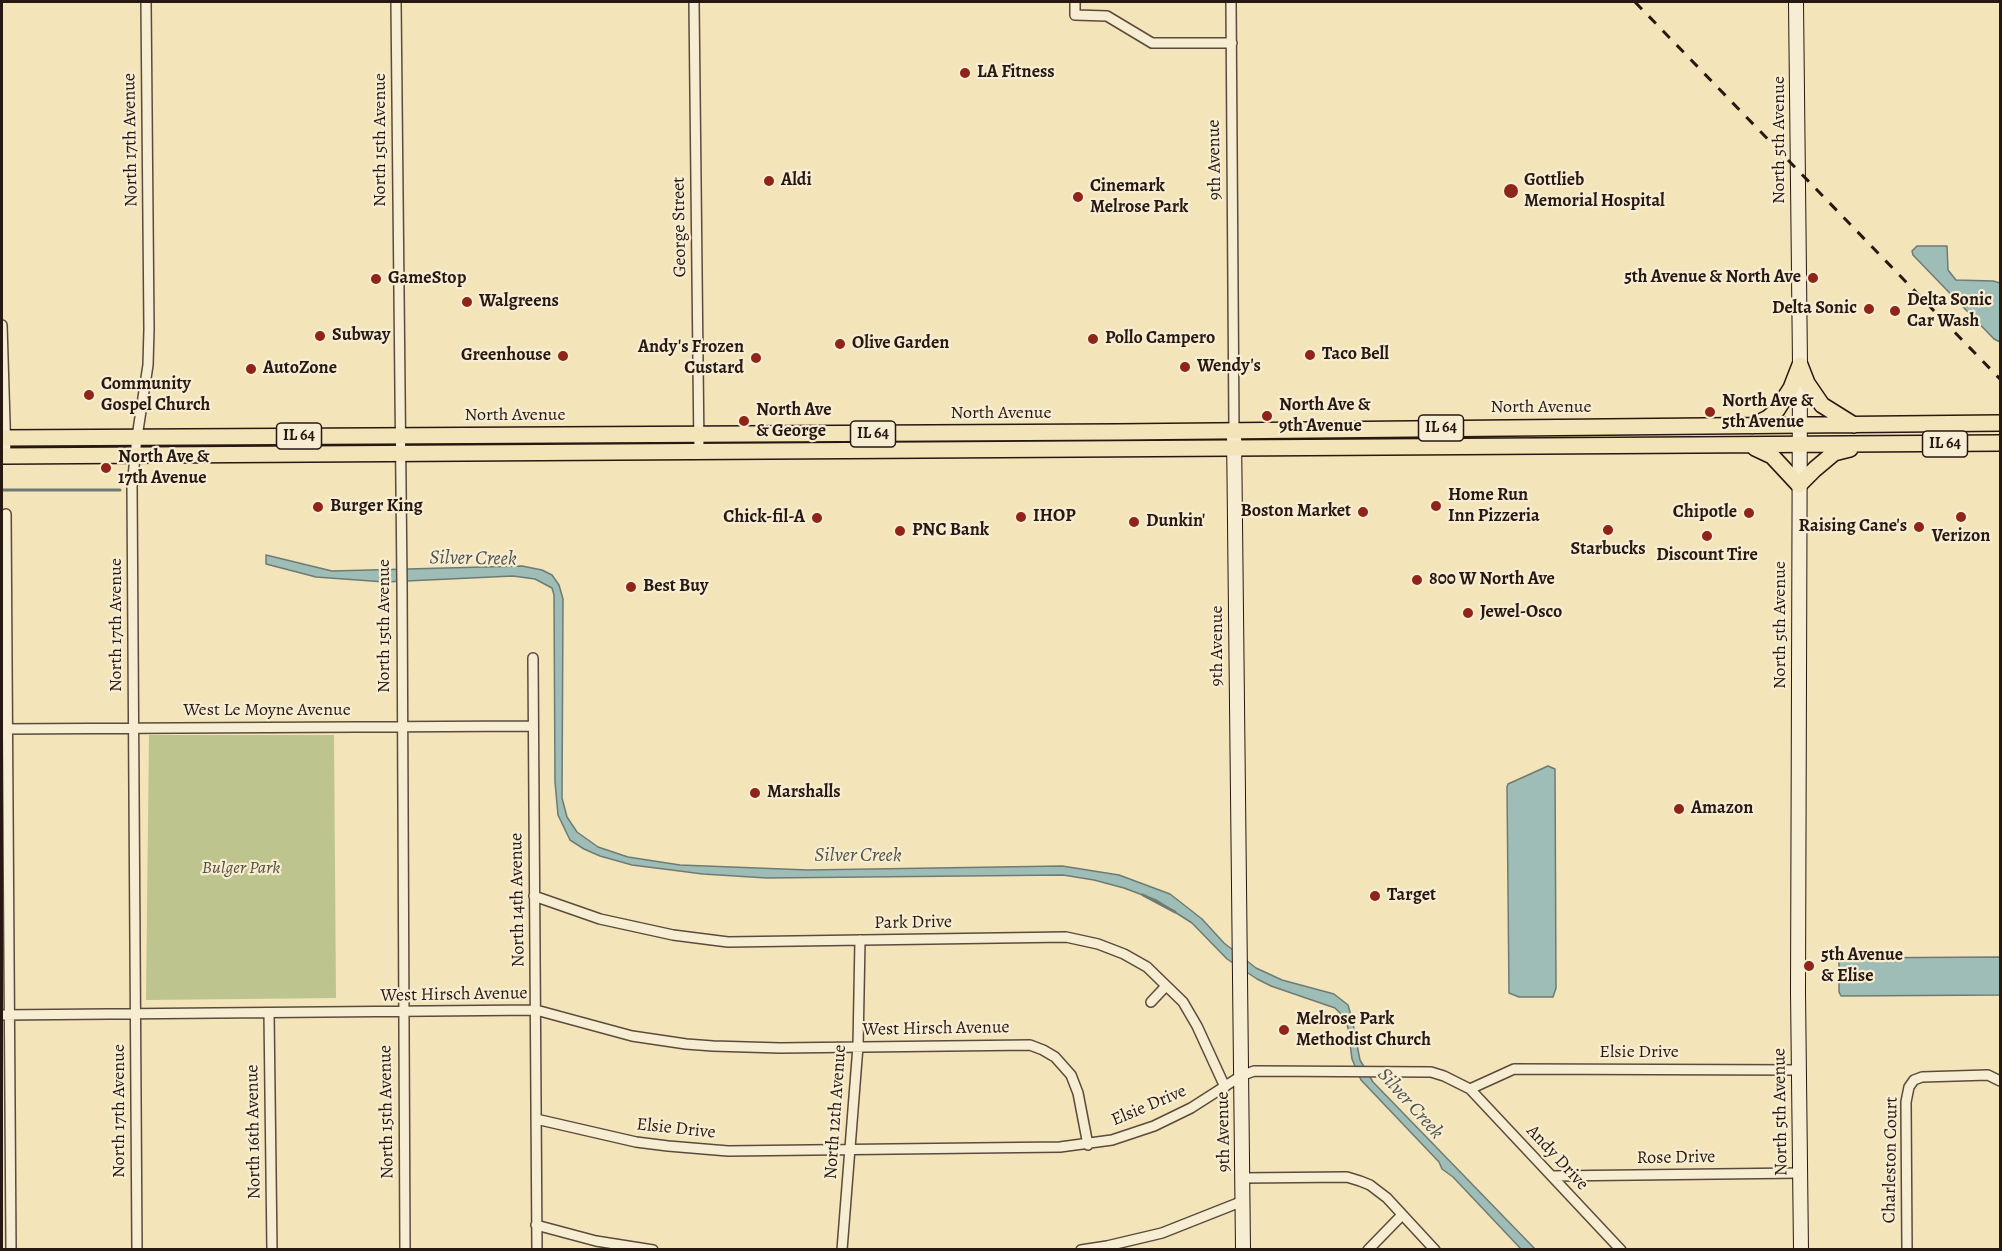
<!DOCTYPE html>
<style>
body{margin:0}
#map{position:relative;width:2002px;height:1251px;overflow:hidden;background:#f3e4b9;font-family:Alegreya,serif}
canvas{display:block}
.frame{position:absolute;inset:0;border:3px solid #281812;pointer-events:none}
</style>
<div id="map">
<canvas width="2002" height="1251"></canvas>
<div class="frame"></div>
</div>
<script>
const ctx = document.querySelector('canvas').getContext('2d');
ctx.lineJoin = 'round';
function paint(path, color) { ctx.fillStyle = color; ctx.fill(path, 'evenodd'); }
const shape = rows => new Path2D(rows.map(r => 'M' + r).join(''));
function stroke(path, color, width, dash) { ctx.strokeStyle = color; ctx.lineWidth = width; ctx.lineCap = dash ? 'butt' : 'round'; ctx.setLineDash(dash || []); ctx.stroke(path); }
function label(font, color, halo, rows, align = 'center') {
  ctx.font = font + ' Alegreya,serif'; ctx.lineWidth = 4.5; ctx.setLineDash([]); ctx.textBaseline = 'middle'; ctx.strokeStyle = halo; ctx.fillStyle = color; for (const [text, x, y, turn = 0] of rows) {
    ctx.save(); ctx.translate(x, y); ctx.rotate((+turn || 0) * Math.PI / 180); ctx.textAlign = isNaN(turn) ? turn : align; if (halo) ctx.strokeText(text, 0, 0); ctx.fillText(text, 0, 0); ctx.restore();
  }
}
paint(shape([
 [149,735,334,735,336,998,146,1000]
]), '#bdc48e');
const water = shape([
 [1917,246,1947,246,1948,270,1956,280,1993,281,2000,283,2000,342,1994,339,1913,255,1912,251,1917,246],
 [266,555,332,571,522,566,542,570,552,575,559,585,563,599,562,798,567,817,577,832,598,847,628,857,680,865,808,870,1062,866,1119,875,1170,894,1202,919,1224,943,1256,968,1282,980,1334,994,1348,1005,1352,1019,1360,1060,1373,1082,1535,1249,1521,1249,1453,1177,1442,1169,1439,1162,1361,1080,1352,1059,1348,1028,1345,1018,1335,1008,1271,986,1257,979,1227,959,1192,923,1156,900,1124,888,1094,880,1063,875,767,878,703,874,632,865,600,856,584,849,570,840,558,815,555,782,554,595,552,588,535,579,513,576,385,582,316,577,266,564,266,555],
 [1548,766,1555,769,1556,988,1553,997,1519,997,1509,993,1507,787,1508,784,1548,766],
 [2000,957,2000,995,1841,996,1839,992,1839,958,2000,957]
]);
paint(water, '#9dbdb6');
stroke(water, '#6e7b74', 1.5);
stroke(shape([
 [2,490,120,490],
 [1143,895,1175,912]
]), '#6e7b74', 3);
const street = shape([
 [396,2,402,583,405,1250],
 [694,2,699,452],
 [1075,2,1075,15,1107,16,1152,43,1232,43],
 [1231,2,1234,431],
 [2,325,6,456],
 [6,514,11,1250],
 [533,658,537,1250],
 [2,729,532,726],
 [534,896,600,919,673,935,728,942,1066,937,1098,944,1124,954,1147,967,1183,1002,1197,1026,1225,1087],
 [1151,1002,1166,986],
 [269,1013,272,1250],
 [2,1015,536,1010,632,1036,686,1044,713,1046,780,1048,1030,1045,1043,1050,1055,1057,1071,1075,1078,1093,1088,1145],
 [1470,1089,1621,1250],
 [536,1119,636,1142,668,1146,728,1151,1060,1147,1112,1140,1154,1126,1191,1108,1241,1076,1254,1071,1431,1072,1444,1076,1470,1089,1514,1069,1799,1070],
 [1552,1176,1800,1173],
 [1242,1178,1347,1177,1360,1181,1370,1185,1387,1198,1435,1250],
 [536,1225,596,1241,653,1250],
 [137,1250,132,487,137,437,148,365,149,329,146,2],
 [842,1250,858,1046,860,940],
 [1081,1250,1107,1246,1162,1233,1243,1201],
 [1368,1250,1402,1215],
 [1907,1250,1906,1102,1909,1087,1914,1080,1922,1077,1988,1075,2000,1081]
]);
const secondary = shape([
 [1796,2,1800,365,1798,992,1801,1250],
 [1234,431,1243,1250]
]);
const primary = shape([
 [1800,365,1807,383,1822,405,1854,425],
 [1752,426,1768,418,1777,410,1791,388,1800,365],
 [2,438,1118,432,2000,423],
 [1755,448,1772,456,1799,485,1815,469,1834,453,1850,449],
 [2,456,2000,443]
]);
stroke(street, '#5b4b3c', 12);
stroke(secondary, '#281812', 16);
stroke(primary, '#281812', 18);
stroke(street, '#f7edd2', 9);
stroke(secondary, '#f7edd2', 14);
stroke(primary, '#f3e4b9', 15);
stroke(shape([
 [1635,2,2000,379]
]), '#281812', 3, [10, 10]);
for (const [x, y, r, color] of [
 [965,73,6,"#8f2418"],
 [769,181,6,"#8f2418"],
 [1511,191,8,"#8f2418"],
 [1078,197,6,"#8f2418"],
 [1813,278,6,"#8f2418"],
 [376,279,6,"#8f2418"],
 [467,302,6,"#8f2418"],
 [1869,309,6,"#8f2418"],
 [1895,311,6,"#8f2418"],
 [320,336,6,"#8f2418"],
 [1093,339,6,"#8f2418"],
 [840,344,6,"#8f2418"],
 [1310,355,6,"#8f2418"],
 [563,356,6,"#8f2418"],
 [756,358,6,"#8f2418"],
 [1185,367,6,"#8f2418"],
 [251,369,6,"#8f2418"],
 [89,395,6,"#8f2418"],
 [1710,412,6,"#8f2418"],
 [1267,416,6,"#8f2418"],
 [744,421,6,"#8f2418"],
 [106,468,6,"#8f2418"],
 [1436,506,6,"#8f2418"],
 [318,507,6,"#8f2418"],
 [1363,512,6,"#8f2418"],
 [1749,513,6,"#8f2418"],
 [1021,517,6,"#8f2418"],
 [1961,517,6,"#8f2418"],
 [817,518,6,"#8f2418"],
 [1134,522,6,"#8f2418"],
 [1919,527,6,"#8f2418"],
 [1608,530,6,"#8f2418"],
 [900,531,6,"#8f2418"],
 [1707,536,6,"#8f2418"],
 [1417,580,6,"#8f2418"],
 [631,587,6,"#8f2418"],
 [1468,613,6,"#8f2418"],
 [755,793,6,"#8f2418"],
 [1679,809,6,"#8f2418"],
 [1375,896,6,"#8f2418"],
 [1809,966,6,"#8f2418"],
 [1284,1030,6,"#8f2418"]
]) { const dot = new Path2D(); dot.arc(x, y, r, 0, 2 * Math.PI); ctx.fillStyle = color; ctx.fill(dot); stroke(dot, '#f7edd2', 2); }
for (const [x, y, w] of [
 [1441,428,45],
 [873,434,45],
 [299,436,45],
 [1945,444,45]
]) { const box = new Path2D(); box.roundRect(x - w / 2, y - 13, w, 26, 4.5); ctx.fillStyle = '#f7edd2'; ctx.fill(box); stroke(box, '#281812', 1.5); }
label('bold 16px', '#281812', null, [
 ["IL 64",1441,428],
 ["IL 64",873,434],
 ["IL 64",299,436],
 ["IL 64",1945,444]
]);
label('bold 18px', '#281812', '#f7edd2', [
 ["LA Fitness",977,73],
 ["Aldi",781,181],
 ["Gottlieb",1524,181],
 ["Memorial Hospital",1524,202],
 ["Cinemark",1090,187],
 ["Melrose Park",1090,208],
 ["5th Avenue & North Ave",1801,278,"right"],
 ["GameStop",388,279],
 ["Delta Sonic",1907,301],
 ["Car Wash",1907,322],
 ["Walgreens",479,302],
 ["Delta Sonic",1857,309,"right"],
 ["Subway",332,336],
 ["Pollo Campero",1105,339],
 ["Olive Garden",852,344],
 ["Andy's Frozen",744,348,"right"],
 ["Custard",744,369,"right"],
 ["Taco Bell",1322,355],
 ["Greenhouse",551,356,"right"],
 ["Wendy's",1197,367],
 ["AutoZone",263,369],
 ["Community",101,385],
 ["Gospel Church",101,406],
 ["North Ave &",1722,402],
 ["5th Avenue",1722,423],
 ["North Ave &",1279,406],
 ["9th Avenue",1279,427],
 ["North Ave",756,411],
 ["& George",756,432],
 ["North Ave &",118,458],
 ["17th Avenue",118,479],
 ["Home Run",1448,496],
 ["Inn Pizzeria",1448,517],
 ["Burger King",330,507],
 ["Boston Market",1351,512,"right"],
 ["Chipotle",1737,513,"right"],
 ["IHOP",1033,517],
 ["Chick-fil-A",805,518,"right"],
 ["Dunkin'",1146,522],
 ["Raising Cane's",1907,527,"right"],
 ["PNC Bank",912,531],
 ["Verizon",1961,537,"center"],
 ["Starbucks",1608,550,"center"],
 ["Discount Tire",1707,556,"center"],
 ["800 W North Ave",1429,580],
 ["Best Buy",643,587],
 ["Jewel-Osco",1480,613],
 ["Marshalls",767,793],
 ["Amazon",1691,809],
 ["Target",1387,896],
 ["5th Avenue",1821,956],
 ["& Elise",1821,977],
 ["Melrose Park",1296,1020],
 ["Methodist Church",1296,1041]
], 'left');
label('18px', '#281812', '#f7edd2', [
 ["North 17th Avenue",131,140,-91],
 ["North 15th Avenue",381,140,-90],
 ["North 5th Avenue",1780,140,-90],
 ["9th Avenue",1215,160,-91],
 ["George Street",680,227,-91],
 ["North Avenue",1541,408],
 ["North Avenue",1001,414],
 ["North Avenue",515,416],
 ["North 17th Avenue",117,625,-90],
 ["North 5th Avenue",1781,625,-90],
 ["North 15th Avenue",385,626,-90],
 ["9th Avenue",1218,646,-90],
 ["West Le Moyne Avenue",267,711],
 ["North 14th Avenue",518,900,-91],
 ["Park Drive",913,923,-1],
 ["West Hirsch Avenue",454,995,-1],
 ["West Hirsch Avenue",936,1029,-1],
 ["Elsie Drive",1639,1053],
 ["Elsie Drive",1149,1106,-23],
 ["North 17th Avenue",120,1111,-90],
 ["North 15th Avenue",387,1112,-91],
 ["North 12th Avenue",836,1112,-86],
 ["North 5th Avenue",1781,1112,-91],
 ["Elsie Drive",676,1129,6],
 ["North 16th Avenue",254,1132,-91],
 ["9th Avenue",1224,1132,-91],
 ["Andy Drive",1557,1158,47],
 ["Rose Drive",1676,1158,-1],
 ["Charleston Court",1891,1160,-89]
]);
label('italic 18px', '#554c37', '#f7edd2', [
 ["Bulger Park",241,869]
]);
label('italic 20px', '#51524b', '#f7edd2', [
 ["Silver Creek",473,559,1],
 ["Silver Creek",858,856],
 ["Silver Creek",1410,1104,48]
]);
</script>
